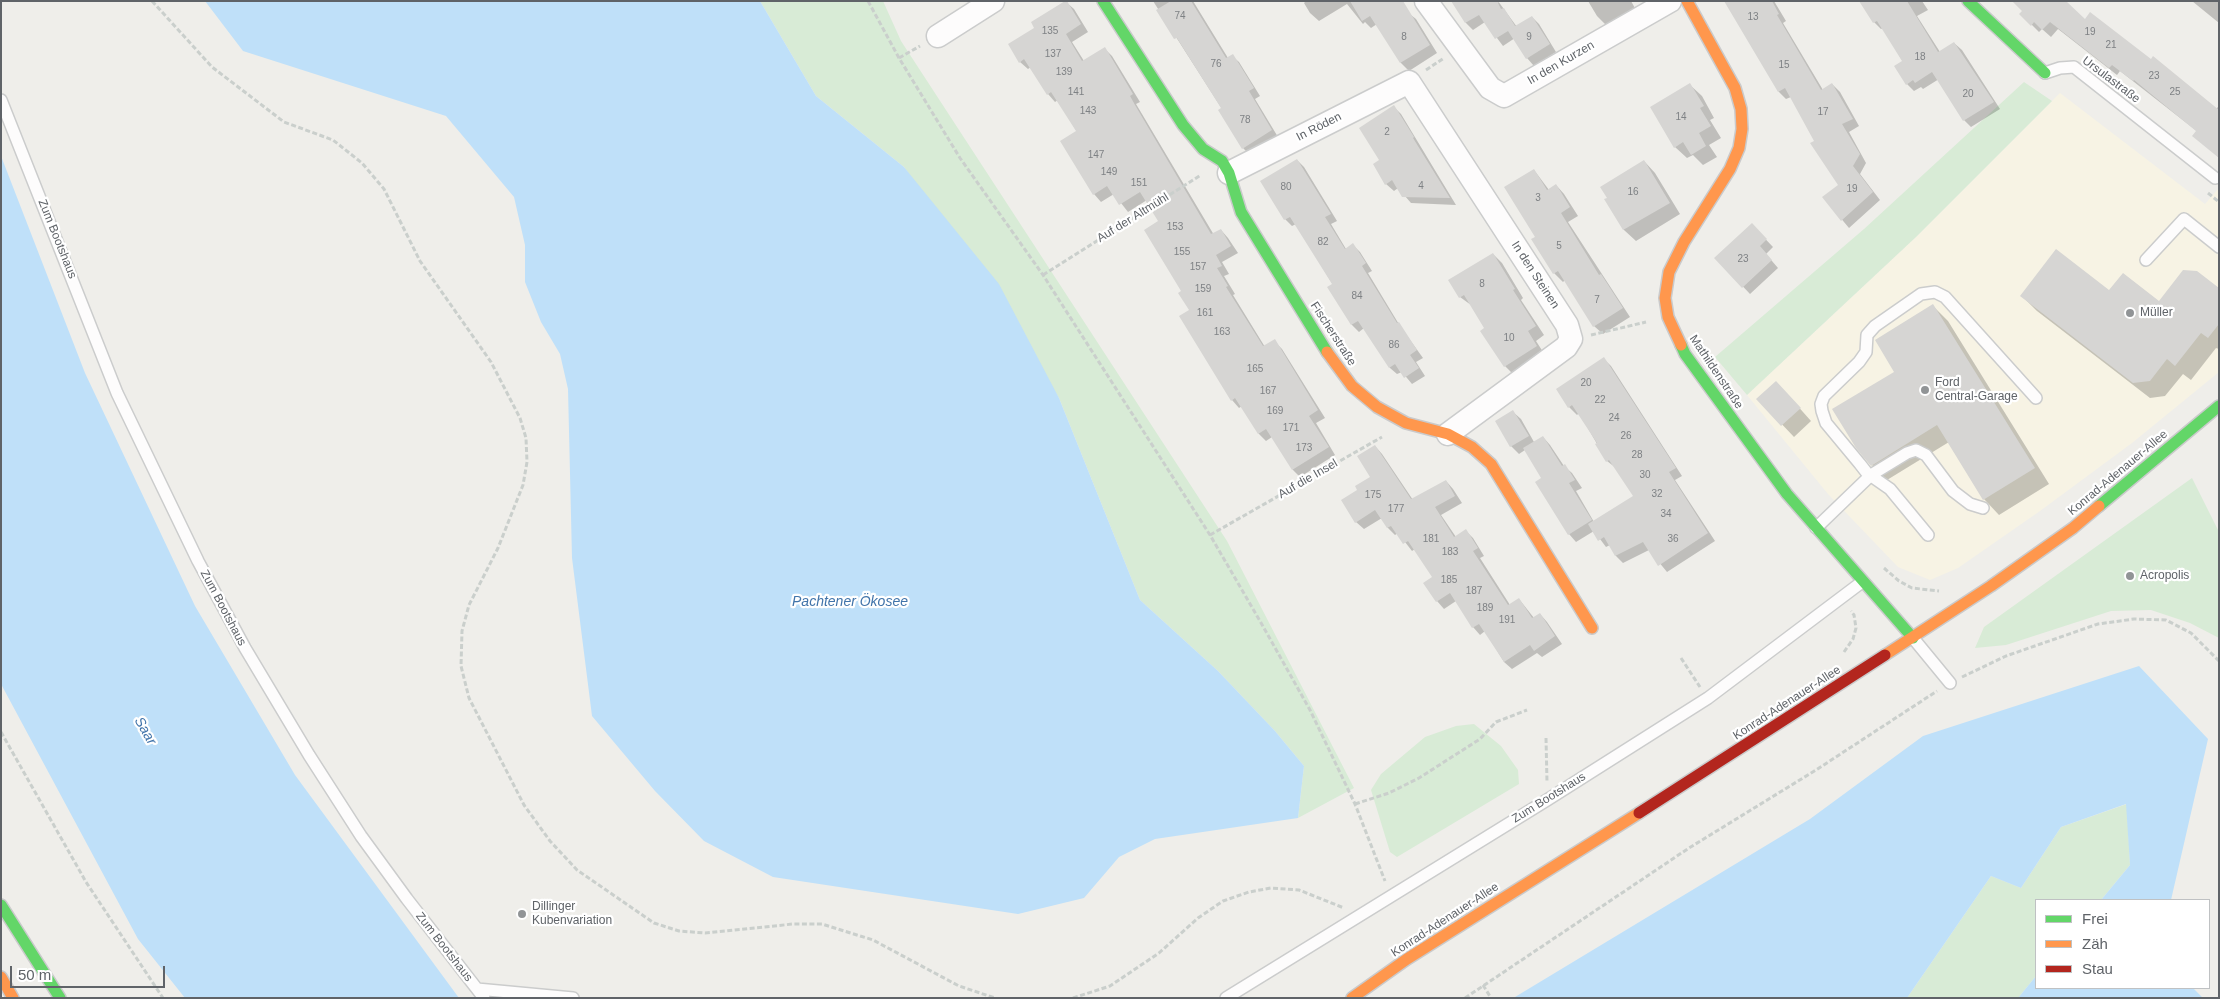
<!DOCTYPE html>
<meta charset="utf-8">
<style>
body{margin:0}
#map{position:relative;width:2220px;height:999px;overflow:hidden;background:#efeeea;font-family:Helvetica,sans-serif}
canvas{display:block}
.frame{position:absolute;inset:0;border:2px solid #5f6368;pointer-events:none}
.legend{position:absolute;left:2035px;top:899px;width:175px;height:90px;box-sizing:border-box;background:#fff;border:1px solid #bfc1c3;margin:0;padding:6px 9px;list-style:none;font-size:15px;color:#5f6368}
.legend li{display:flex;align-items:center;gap:10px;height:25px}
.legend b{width:25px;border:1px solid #bfc1c3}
.scale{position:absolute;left:10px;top:966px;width:155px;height:22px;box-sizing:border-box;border:2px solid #5f6368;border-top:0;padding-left:6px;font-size:15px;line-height:18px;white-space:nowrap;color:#5f6368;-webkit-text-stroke:4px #fff;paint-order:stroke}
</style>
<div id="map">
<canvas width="2220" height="999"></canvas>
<div class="frame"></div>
<ul class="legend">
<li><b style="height:6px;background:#63d668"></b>Frei</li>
<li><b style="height:6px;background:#ff974d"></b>Zäh</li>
<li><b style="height:6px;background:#b3261e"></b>Stau</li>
</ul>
<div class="scale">50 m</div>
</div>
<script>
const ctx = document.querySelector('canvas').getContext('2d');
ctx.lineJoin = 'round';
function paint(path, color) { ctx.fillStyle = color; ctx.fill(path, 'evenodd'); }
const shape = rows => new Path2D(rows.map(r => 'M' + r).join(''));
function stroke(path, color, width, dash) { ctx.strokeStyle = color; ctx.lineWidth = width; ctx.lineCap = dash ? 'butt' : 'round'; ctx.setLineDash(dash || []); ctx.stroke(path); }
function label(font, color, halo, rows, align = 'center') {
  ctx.font = font + ' Helvetica,sans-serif'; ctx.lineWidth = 4.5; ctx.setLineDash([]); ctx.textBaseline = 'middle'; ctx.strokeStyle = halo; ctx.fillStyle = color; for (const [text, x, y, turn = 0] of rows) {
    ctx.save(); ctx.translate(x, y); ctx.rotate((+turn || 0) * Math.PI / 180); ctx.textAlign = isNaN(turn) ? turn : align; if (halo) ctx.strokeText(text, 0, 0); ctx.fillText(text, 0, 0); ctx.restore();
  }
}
paint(shape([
 [2060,93,2205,204,2219,188,2219,372,2132,443,2040,511,1958,568,1930,580,1898,567,1828,494,1747,395,1916,237]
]), '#f7f3e4');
paint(shape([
 [760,1,883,1,901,41,1227,541,1354,788,1298,818,1304,766,1275,731,1218,671,1140,600,1059,398,904,167,816,96],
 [2024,82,2052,101,1916,237,1747,395,1715,357,1864,229],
 [2192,478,2219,532,2219,638,2190,623,2151,610,2111,611,2006,645,1975,648,1984,627],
 [1474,724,1501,746,1518,770,1519,784,1397,857,1390,852,1371,790,1381,774,1425,737,1456,726],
 [2127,804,2130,865,2101,900,2036,900,2036,976,2018,998,1907,998,1991,876,2021,888,2061,827]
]), '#d8ebd6');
paint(shape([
 [205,1,760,1,816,96,904,167,999,284,1059,398,1140,600,1218,671,1275,731,1304,766,1298,818,1155,839,1119,857,1084,898,1018,914,773,877,704,841,655,791,592,716,572,558,568,389,560,354,541,322,525,282,525,245,514,197,446,116,243,51],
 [1,156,85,373,195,606,295,775,459,998,185,998,138,939,1,684],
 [2139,666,2208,739,2171,900,2101,900,2130,865,2126,804,2061,827,2021,888,1991,876,1907,998,1515,997,1810,819,1923,736],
 [2036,976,2036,988,2193,988,2203,998,2018,998]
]), '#bfe0f9');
paint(shape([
 [1153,1,1193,1,1228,58,1232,56,1239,62,1260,96,1255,99,1278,137,1249,154,1243,148,1222,109],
 [1306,1,1393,1,1416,19,1437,53,1409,71,1401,63,1377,24,1371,28,1365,22,1363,24,1347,4,1319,21,1310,13,1304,3],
 [1453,1,1498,1,1517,27,1532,17,1539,24,1556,52,1534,66,1527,58,1515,38,1503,46,1485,22,1473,30,1466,23],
 [1588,1,1631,1,1636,10,1607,26,1597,16],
 [1729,1,1774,1,1786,21,1783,23,1823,90,1832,84,1840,92,1859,126,1849,132,1866,163,1860,174,1880,200,1849,228,1824,198,1839,185,1816,141,1791,97,1786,99,1779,92,1726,3],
 [1861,1,1922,1,1928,10,1917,16,1940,52,1954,43,1962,50,2000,109,1971,127,1964,120,1939,79,1923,89,1921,87,1914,91,1907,84,1903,62,1883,28,1881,29,1874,22],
 [2192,1,2219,1,2219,23],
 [1066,2,1074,9,1088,32,1072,42,1084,61,1105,49,1112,56,1140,102,1136,104,1142,114,1214,235,1221,230,1228,238,1238,253,1222,262,1229,274,1224,276,1235,294,1233,295,1265,347,1274,341,1282,349,1325,418,1316,423,1335,455,1300,477,1293,470,1272,437,1266,441,1259,434,1242,406,1239,408,1232,400,1190,311,1160,221,1147,200,1128,212,1114,194,1101,202,1094,194,1077,132,1058,100,1055,102,1048,94,1031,67,1028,69,1020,62,1036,28],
 [2021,14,2085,21,2216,109,2218,107,2219,158,2198,132,2120,71,2117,75,2058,29,2051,37,2042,29,2039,32],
 [1690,85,1702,96,1714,118,1710,120,1721,138,1709,145,1717,157,1703,165,1693,155,1687,158,1675,147],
 [1394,107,1401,114,1456,205,1411,203,1398,188,1394,191,1386,184,1381,160],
 [1297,160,1304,167,1337,221,1331,224,1346,249,1353,245,1360,252,1372,271,1368,273,1400,326,1423,358,1416,362,1425,376,1412,384,1402,372,1397,374,1390,368,1364,328,1359,332,1352,325,1329,287,1333,285,1296,224,1292,226,1285,219,1262,182],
 [1644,161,1655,173,1680,214,1636,241,1624,230,1606,200],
 [1534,170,1549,190,1556,185,1564,194,1578,216,1568,222,1630,317,1603,334,1594,326,1565,280,1563,282,1554,273,1533,239,1536,237],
 [1752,225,1773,247,1766,254,1778,268,1750,294,1716,258],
 [1493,254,1502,263,1523,298,1521,300,1544,335,1536,341,1545,355,1514,375,1505,366,1486,329,1471,305,1460,297],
 [2219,289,2219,349,2216,348,2191,380,2183,374,2165,396,2150,398,2037,311,2022,296,2109,292,2159,303],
 [1933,306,1948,321,2049,484,1999,515,1984,499,1949,442,1887,480,1872,465,1896,372],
 [1604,359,1611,366,1682,476,1675,480,1715,541,1667,572,1649,550,1623,563,1616,556,1610,545,1606,547,1594,531,1576,542,1569,534,1543,479,1525,450,1519,454,1511,446,1513,412,1521,419,1534,442,1543,437,1550,445,1564,466,1572,473,1582,488,1576,491,1594,522,1635,496,1616,468,1607,461,1579,413,1577,415,1569,407,1557,389],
 [1787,394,1811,421,1794,437,1758,399],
 [1375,446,1382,454,1413,500,1446,481,1453,489,1462,503,1441,515,1456,537,1466,531,1473,538,1484,556,1480,558,1510,605,1519,599,1534,618,1540,614,1547,622,1562,644,1542,657,1537,653,1512,669,1504,662,1485,631,1480,635,1473,627,1456,601,1444,609,1437,601,1425,583,1434,578,1415,549,1412,551,1398,533,1395,535,1388,528,1382,518,1364,529,1356,522,1358,490,1372,477]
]), '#0003');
paint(shape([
 [1065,1,1067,1,1081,24,1066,34,1082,61,1105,47,1133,94,1130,96,1135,105,1211,234,1221,229,1231,246,1216,255,1222,266,1217,268,1228,286,1226,287,1263,346,1275,339,1318,410,1309,416,1329,447,1292,470,1266,429,1258,434,1235,398,1231,401,1179,316,1189,310,1178,293,1181,291,1144,230,1158,221,1140,192,1119,205,1107,186,1093,195,1060,141,1076,131,1051,92,1047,95,1024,59,1019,63,1008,44,1034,28,1031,22],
 [1171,1,1191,1,1226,58,1233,54,1254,88,1249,91,1272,130,1242,149,1218,110,1221,108,1177,38,1174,39,1156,10],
 [1350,1,1403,1,1430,45,1400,63,1370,16,1362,21],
 [1451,1,1500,1,1498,3,1501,9,1504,8,1515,26,1532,16,1550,44,1526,59,1508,31,1495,39,1479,15,1465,23],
 [1724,1,1772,1,1779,14,1777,15,1821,90,1832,83,1853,119,1842,124,1860,154,1853,166,1873,192,1841,221,1822,197,1838,185,1810,143,1814,141,1785,88,1778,92],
 [1859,1,1907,1,1938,52,1954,42,1994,102,1963,121,1932,72,1915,83,1913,80,1906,85,1894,66,1902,61,1877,21,1873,23],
 [2012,1,2066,1,2085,19,2090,12,2151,59,2153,56,2219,110,2219,158,2192,136,2196,131,2134,80,2133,81,2112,65,2109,68,2050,22,2042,30,2034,22,2031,26,2019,14,2022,11],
 [1690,83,1704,106,1700,108,1711,126,1699,133,1706,146,1691,155,1683,142,1674,148,1650,107],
 [1394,105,1414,137,1413,138,1450,198,1402,197,1392,180,1385,185,1373,164,1379,160,1359,128],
 [1297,159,1331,214,1325,217,1345,249,1353,243,1366,263,1362,266,1397,323,1399,322,1417,350,1410,355,1419,368,1404,378,1395,364,1389,368,1358,321,1351,325,1327,287,1332,284,1290,217,1284,220,1260,181],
 [1644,160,1670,203,1623,230,1604,199,1607,198,1600,187],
 [1534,169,1547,190,1556,184,1570,207,1561,213,1599,275,1601,274,1623,308,1593,327,1558,271,1553,274,1531,239,1535,237,1504,187],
 [1752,223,1767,239,1760,246,1772,260,1742,288,1714,258],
 [2056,249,2109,290,2123,273,2159,301,2183,270,2197,271,2219,288,2219,324,2208,338,2201,333,2175,366,2167,359,2150,381,2133,383,2020,296],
 [1493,253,1515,289,1513,290,1536,326,1528,331,1537,346,1504,367,1480,331,1484,328,1464,295,1459,298,1448,280],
 [1933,304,2035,468,1983,500,1937,425,1871,466,1856,448,1832,409,1894,372,1875,340],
 [1604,357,1676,468,1669,472,1708,533,1658,566,1643,542,1615,556,1604,537,1598,541,1588,524,1633,496,1609,460,1606,462,1595,444,1597,443,1572,405,1568,408,1556,389],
 [1776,381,1801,408,1781,426,1756,399],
 [1513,410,1529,436,1510,447,1495,421],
 [1543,436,1562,466,1565,464,1575,480,1569,483,1592,520,1568,535,1535,482,1541,478,1523,448],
 [1375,445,1411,499,1446,480,1455,496,1435,507,1454,537,1466,529,1478,548,1473,551,1508,605,1519,598,1532,618,1540,613,1555,636,1534,651,1530,645,1504,662,1479,624,1472,628,1450,593,1436,602,1423,583,1432,577,1408,541,1403,544,1391,526,1387,528,1375,510,1355,523,1341,500,1357,490,1355,486,1370,477,1357,456]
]), '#d6d5d3');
const lane = shape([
 [2045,73,2060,68,2074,67,2215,178],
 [1,100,117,393,198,561,245,648,309,755,361,836,407,899,484,998],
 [2146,260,2184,219,2219,247],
 [1816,528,1871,475,1907,453,1916,450,1926,455,1953,491,1970,504,1983,508],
 [1928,535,1890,489,1867,473,1860,464,1826,423,1822,411,1821,404,1824,396,1859,362,1866,352,1867,335,1875,326,1921,294,1935,292,1945,297,2036,398],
 [1913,638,1950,683],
 [477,989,573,998],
 [1226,998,1547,800,1708,698,1862,582]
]);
const street = shape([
 [1426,1,1490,88,1504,96,1670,1],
 [938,36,993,1],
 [1229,173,1409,82,1567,325,1571,339,1566,347,1448,434]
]);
const fast = shape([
 [1103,1,1183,125,1203,149,1222,161,1229,173,1241,212,1327,352],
 [1968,1,2045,73],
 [1681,345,1685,354,1787,494,1913,638],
 [2099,506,2219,406],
 [1,905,60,998]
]);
const slow = shape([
 [1681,345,1668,317,1665,298,1669,272,1684,242,1730,169,1739,148,1742,129,1741,109,1735,88,1687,1],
 [1327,352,1352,386,1377,407,1406,423,1448,434,1472,447,1491,464,1592,628],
 [1885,655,1991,586,2073,528,2099,506],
 [1,977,13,998],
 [1352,998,1407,959,1639,813]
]);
const jam = shape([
 [1639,813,1885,655]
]);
stroke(lane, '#cbcccc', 14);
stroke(street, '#cbcccc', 25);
stroke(fast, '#cacacb', 14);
stroke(slow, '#cacacb', 14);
stroke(jam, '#cacacb', 14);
stroke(shape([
 [152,1,212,67,284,122,333,140,362,163,384,189,420,261,491,362,520,418,526,438,527,462,523,485,498,548,469,605,462,631,461,666,469,698,524,805,550,841,577,870,654,923,679,931,705,933,793,924,822,924,873,940,959,986,995,998],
 [868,1,899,58,960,158,1043,275,1210,535,1260,621,1310,710,1355,804,1385,881],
 [899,58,920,46],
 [1426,70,1444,58],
 [2208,193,2219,202],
 [1043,275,1201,175],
 [1591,335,1646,322],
 [1210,535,1382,437],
 [1884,568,1899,581,1912,588,1939,591],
 [1844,652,1853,639,1856,628,1854,615,1851,611],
 [1681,658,1700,687],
 [1962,677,2006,656,2098,624,2134,619,2166,620,2191,633,2219,661],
 [1,732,86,882,163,998],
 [1546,738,1547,782],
 [1355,804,1389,793,1419,778,1480,739,1496,722,1527,710],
 [1483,985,1491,998],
 [1073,998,1110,986,1159,953,1198,918,1223,901,1249,892,1271,888,1299,890,1344,908],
 [1465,998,1689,848,1816,770,1937,691]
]), '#cacfcc', 3, [5, 2.5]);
stroke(lane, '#fdfcfc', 11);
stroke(street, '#fdfcfc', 22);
stroke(fast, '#63d668', 11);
stroke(slow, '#ff974d', 11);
stroke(jam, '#b3261e', 11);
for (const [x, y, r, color] of [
 [2130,313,5,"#919496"],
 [1925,390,5,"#919496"],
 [2130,576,5,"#919496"],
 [522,914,5,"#919496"]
]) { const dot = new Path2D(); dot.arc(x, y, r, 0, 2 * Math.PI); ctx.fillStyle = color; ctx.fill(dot); stroke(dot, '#fff', 2); }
label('10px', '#7e8184', null, [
 ["74",1180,16],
 ["13",1753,17],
 ["135",1050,31],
 ["19",2090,32],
 ["8",1404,37],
 ["9",1529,37],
 ["21",2111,45],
 ["137",1053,54],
 ["18",1920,57],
 ["76",1216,64],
 ["15",1784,65],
 ["139",1064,72],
 ["23",2154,76],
 ["141",1076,92],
 ["25",2175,92],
 ["20",1968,94],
 ["143",1088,111],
 ["17",1823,112],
 ["14",1681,117],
 ["78",1245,120],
 ["2",1387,132],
 ["147",1096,155],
 ["149",1109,172],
 ["151",1139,183],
 ["4",1421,186],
 ["80",1286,187],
 ["19",1852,189],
 ["16",1633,192],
 ["3",1538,198],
 ["153",1175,227],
 ["82",1323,242],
 ["5",1559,246],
 ["155",1182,252],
 ["23",1743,259],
 ["157",1198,267],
 ["8",1482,284],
 ["159",1203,289],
 ["84",1357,296],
 ["7",1597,300],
 ["161",1205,313],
 ["163",1222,332],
 ["10",1509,338],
 ["86",1394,345],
 ["165",1255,369],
 ["20",1586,383],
 ["167",1268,391],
 ["22",1600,400],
 ["169",1275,411],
 ["24",1614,418],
 ["171",1291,428],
 ["26",1626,436],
 ["173",1304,448],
 ["28",1637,455],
 ["30",1645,475],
 ["32",1657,494],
 ["175",1373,495],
 ["177",1396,509],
 ["34",1666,514],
 ["181",1431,539],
 ["36",1673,539],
 ["183",1450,552],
 ["185",1449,580],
 ["187",1474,591],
 ["189",1485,608],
 ["191",1507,620]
]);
label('12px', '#5f6368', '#fff', [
 ["In den Kurzen",1561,63,-30],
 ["Ursulastraße",2111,80,37],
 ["In Röden",1319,127,-27],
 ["Auf der Altmühl",1133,218,-32],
 ["Zum Bootshaus",57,239,68],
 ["In den Steinen",1535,275,57],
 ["Fischerstraße",1333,334,57],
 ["Mathildenstraße",1716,372,56],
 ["Konrad-Adenauer-Allee",2118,473,-40],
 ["Auf die Insel",1308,479,-30],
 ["Zum Bootshaus",223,608,62],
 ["Konrad-Adenauer-Allee",1787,703,-33],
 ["Zum Bootshaus",1549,798,-32],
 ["Konrad-Adenauer-Allee",1445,920,-33],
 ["Zum Bootshaus",444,947,52]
]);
label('12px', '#5f6368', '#fff', [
 ["Müller",2140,313],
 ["Ford",1935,383],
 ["Central-Garage",1935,397],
 ["Acropolis",2140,576],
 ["Dillinger",532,907],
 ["Kubenvariation",532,921]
], 'left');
label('italic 14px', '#4174aa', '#fff', [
 ["Pachtener Ökosee",850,602],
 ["Saar",145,731,60]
]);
</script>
